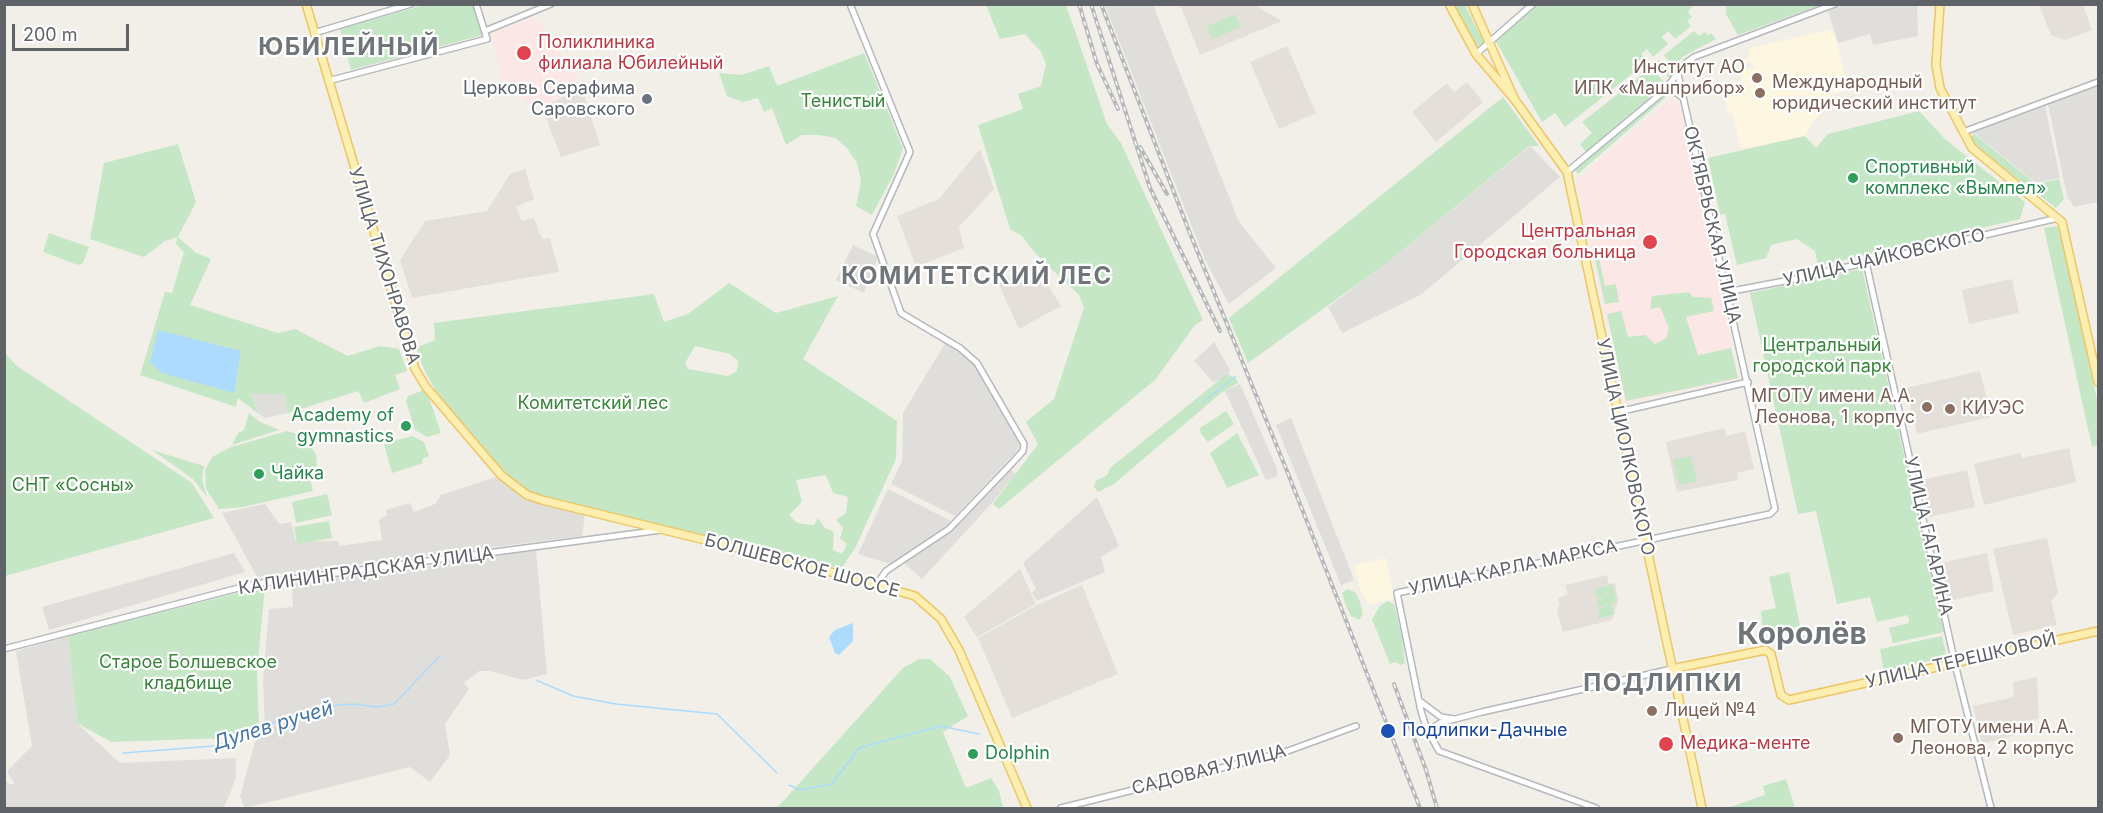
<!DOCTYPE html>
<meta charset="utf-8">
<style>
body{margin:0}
#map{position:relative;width:2103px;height:813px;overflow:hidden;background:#f1efe8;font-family:Inter,sans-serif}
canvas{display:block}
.frame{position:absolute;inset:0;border:6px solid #5f6368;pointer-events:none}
.scale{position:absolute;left:12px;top:24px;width:117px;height:27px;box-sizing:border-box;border:3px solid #5f6368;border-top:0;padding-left:8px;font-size:18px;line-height:21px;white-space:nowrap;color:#5f6368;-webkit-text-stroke:4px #fff;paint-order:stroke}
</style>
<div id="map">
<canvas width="2103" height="813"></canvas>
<div class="frame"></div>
<div class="scale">200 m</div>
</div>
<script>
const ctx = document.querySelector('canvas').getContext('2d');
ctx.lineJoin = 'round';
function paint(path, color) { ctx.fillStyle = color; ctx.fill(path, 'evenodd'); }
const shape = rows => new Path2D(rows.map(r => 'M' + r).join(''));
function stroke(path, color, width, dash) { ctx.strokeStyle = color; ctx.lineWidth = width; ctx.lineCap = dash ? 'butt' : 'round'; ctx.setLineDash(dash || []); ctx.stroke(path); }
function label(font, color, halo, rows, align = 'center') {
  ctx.font = font + ' Inter,sans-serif'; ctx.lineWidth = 4.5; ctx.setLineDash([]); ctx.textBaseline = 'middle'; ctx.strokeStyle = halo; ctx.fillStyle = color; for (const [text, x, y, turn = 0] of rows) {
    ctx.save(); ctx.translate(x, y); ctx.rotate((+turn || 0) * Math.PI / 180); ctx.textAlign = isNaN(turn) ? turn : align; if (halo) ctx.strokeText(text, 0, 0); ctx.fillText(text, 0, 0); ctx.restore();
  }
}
paint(shape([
 [1828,30,1835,34,1848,89,1831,95,1805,136,1741,149,1732,113,1728,114,1723,93,1728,85,1741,82,1743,70,1753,68,1752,62,1745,63,1744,59,1748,58,1750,48],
 [1386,558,1394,598,1368,605,1360,589,1354,565]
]), '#fdf6e0');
paint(shape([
 [1105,5,1153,5,1239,222,1276,268,1229,304,1205,260],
 [1845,5,1917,5,1918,36,1873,45,1870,34,1838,43,1828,11],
 [2098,86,2098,202,2074,207,2067,196,2048,104],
 [2045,106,2060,178,2036,183,1973,132],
 [1530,146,1560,177,1422,294,1342,333,1328,307,1387,263],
 [853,245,878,257,864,293,836,280],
 [946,342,975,363,1021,441,1016,452,955,516,891,484,902,461,903,413],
 [1214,342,1230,370,1227,378,1213,382,1194,361],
 [1240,384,1276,466,1278,476,1266,480,1225,391],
 [251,394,284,394,288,413,265,418,259,414],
 [1291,418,1354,580,1341,585,1276,425],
 [1010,469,1016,474,992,503,922,579,904,563,951,531],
 [496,477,525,499,585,514,582,536,257,577,222,513,265,504,279,524,291,522,296,542,338,541,339,546,382,540,379,520,387,515,386,510,410,503,414,512,435,504,441,495],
 [888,489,951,521,939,532,890,564,858,554],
 [1097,497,1119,546,1101,557,1105,572,1037,601,1032,593,1036,589,1023,563],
 [536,550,547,674,523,680,490,671,479,671,464,683,469,689,445,724,450,755,430,782,410,767,245,808,240,796,255,742,265,729,263,680,269,609,293,607,292,582,404,570],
 [234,553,245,572,49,630,42,607],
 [68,636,77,723,120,763,236,758,236,778,224,808,5,808,4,780,11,785,14,783,7,771,32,746,16,651]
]), '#e0deda');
paint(shape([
 [1180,5,1255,5,1282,21,1200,55],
 [2039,5,2083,5,2092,30,2064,40,2051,35],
 [1287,46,1316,113,1279,129,1250,62],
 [1467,82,1483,102,1436,142,1412,112,1447,83,1454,92],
 [582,89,600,145,561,157,541,105],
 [980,149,994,189,959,227,964,248,916,267,897,216,939,199],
 [525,169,534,199,516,207,522,221,534,218,542,239,550,238,559,272,412,298,400,260,425,221,487,211,510,174],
 [1035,264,1061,306,1019,329,998,283],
 [2012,279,2019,313,1969,324,1962,290],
 [1980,371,1991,417,1917,434,1906,388],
 [1724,428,1727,436,1745,431,1754,469,1737,473,1738,480,1677,492,1666,442],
 [2069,448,2076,482,1984,505,1974,464,2020,453,2022,458],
 [1967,470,1975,507,1929,517,1921,480],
 [2047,538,2058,593,2051,601,2057,625,2013,635,1993,549],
 [1987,553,1994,591,1948,601,1940,563],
 [1020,569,1036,604,977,637,964,617],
 [1607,575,1609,584,1615,583,1618,600,1612,620,1563,632,1557,612,1560,604,1558,598,1568,594,1565,585],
 [1082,585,1118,674,1012,718,978,638,1037,605],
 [2037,677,2039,719,2019,722,2020,734,1982,744,1973,706,2014,697,2013,682]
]), '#e4e0d9');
paint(shape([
 [534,18,542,23,547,36,576,71,582,89,536,109,503,82,491,34],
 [1671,98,1682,108,1739,379,1625,403,1576,180]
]), '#fbe8e6');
paint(shape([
 [474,4,483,35,351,70,340,29,424,5],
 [1690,4,1692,7,1688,12,1692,17,1687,21,1691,26,1675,39,1668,31,1662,37,1668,44,1653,57,1647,49,1641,54,1647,62,1565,127,1555,113,1542,122,1495,40,1538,5],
 [986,5,1066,5,1107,124,1121,143,1203,320,1195,325,1155,380,999,509,993,504,1038,444,1026,422,1054,399,1084,308,1079,295,1034,252,1022,236,1010,229,978,125,1023,109,1018,94,1041,86,1046,64,1041,52,1025,34,1000,39],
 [1452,5,1465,5,1484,42,1476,47],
 [1726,5,1821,5,1738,35,1726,14],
 [1235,14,1241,27,1212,39,1207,26],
 [1694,31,1699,36,1705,32,1708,36,1711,33,1716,39,1682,57,1670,79,1656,62,1659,60,1666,69,1671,64,1664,55],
 [864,53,903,148,894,174,872,215,856,206,861,181,857,163,847,148,835,138,819,135,802,135,786,145,772,108,764,112,758,98,743,102,727,96,719,73,741,75,769,66,777,86],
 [1651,68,1666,84,1586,152,1580,144,1592,133,1582,122],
 [1663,93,1666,97,1578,174,1574,169],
 [1503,97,1539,146,1529,146,1387,263,1248,363,1229,318],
 [1919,111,1946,140,2025,202,2020,219,1818,266,1815,251,1797,239,1771,245,1766,258,1737,265,1725,214,1720,215,1708,158,1805,136,1816,148,1828,134],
 [1973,133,2036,184,2059,179,2064,199,2056,208,1983,152,1971,140],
 [178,144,196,202,178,237,196,253,211,259,190,305,278,333,295,329,348,356,380,346,399,349,407,371,395,375,400,389,364,403,358,391,288,413,284,394,251,394,259,414,238,398,236,407,140,375,165,292,172,293,184,252,176,244,177,237,165,241,144,257,90,239,104,163],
 [2059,226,2098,404,2098,445,2092,447,2044,228],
 [49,233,89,247,83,263,78,265,43,252],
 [1598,254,1605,286,1616,284,1619,302,1605,304,1594,255],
 [1862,269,1944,632,1893,643,1889,628,1909,623,1908,615,1877,622,1870,597,1837,604,1816,511,1798,514,1750,293],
 [729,283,776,313,838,296,803,359,897,421,896,459,855,548,841,569,543,497,527,490,499,468,439,396,425,372,416,348,435,340,434,323,654,294,664,322,688,314],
 [695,346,730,354,738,361,737,371,728,376,688,369,685,363],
 [826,475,833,493,848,497,846,513,836,520,843,528,840,538,847,544,842,554,833,550,834,532,825,528,818,518,814,525,797,523,789,515,802,502,796,480],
 [1689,292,1693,297,1711,298,1714,311,1686,317,1698,355,1690,357,1731,348,1738,378,1626,401,1607,314,1621,311,1628,337,1645,335,1655,344,1666,338,1669,328,1660,307,1650,309,1652,296],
 [5,353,17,366,192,483,214,518,5,576],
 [1227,374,1236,378,1238,383,1221,393,1114,484,1098,492,1094,487,1096,481,1107,475,1110,468],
 [426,389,441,433,427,437,415,430,406,401,408,396],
 [1226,411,1234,424,1208,442,1201,434,1200,428],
 [249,413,260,422,279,430,232,445,238,433,244,430],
 [287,431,304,436,316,455,317,465,310,478,313,491,243,507,219,509,206,489,205,470,212,457,231,447],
 [1237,433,1259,475,1227,488,1210,453],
 [412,436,424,442,429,456,422,459,423,463,392,473,384,444],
 [152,450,204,466,202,479,207,497,193,479],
 [1691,456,1697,481,1679,485,1673,460],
 [327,494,332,515,296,523,292,502],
 [329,521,332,538,297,544,294,527],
 [1789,572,1800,626,1763,634,1761,611,1776,608,1769,577],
 [1612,584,1617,602,1611,604,1615,614,1598,619,1599,609,1610,604,1598,607,1597,599,1609,594,1607,591,1606,595,1597,598,1594,590],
 [265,586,257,671,259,727,225,738,111,742,77,723,68,636],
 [1348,589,1356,593,1360,602,1363,614,1359,620,1351,616,1346,606,1342,593],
 [1388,601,1394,604,1402,637,1405,663,1400,665,1395,662,1390,664,1372,619,1380,606],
 [1942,636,1947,657,1884,671,1880,649],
 [919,659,930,659,950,677,968,716,943,732,966,788,991,778,999,791,1003,808,777,808,903,668],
 [1786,779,1795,808,1727,808,1765,795,1763,786]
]), '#c6e7c6');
paint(shape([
 [158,330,241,351,234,393,162,373,150,362],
 [853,623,853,641,839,655,835,653,829,637,835,630]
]), '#acdbfd');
stroke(shape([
 [1203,402,1236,376],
 [536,680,573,696,616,704,717,714,777,773],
 [123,753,214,746,252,736,269,724,338,705,354,704,377,707,394,704,439,657],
 [789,785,800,790,832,784,859,748,941,726,979,734]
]), '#acdbfd', 1.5);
const minor = shape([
 [850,4,910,152,873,234,901,313,960,348,977,363,1024,444,1023,451,1014,461,949,529,886,571,877,584],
 [485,31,551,4],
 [314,33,411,4],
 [1476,54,1533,4],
 [328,81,487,39,476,4],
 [1664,91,1674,91,1682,97],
 [1963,132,2098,82],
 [1567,172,1663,92,1686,63,1694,57,1835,4],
 [1866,262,1956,668,1991,808],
 [1727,292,1795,279,2058,218],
 [1618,412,1748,382],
 [4,649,254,584,661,530],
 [1421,702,1441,717,1454,719],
 [1429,734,1434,727,1440,723,1482,712,1672,669],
 [1061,808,1285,752,1356,726],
 [1596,808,1439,751,1426,727,1421,711,1397,593,1770,514,1775,509,1678,74]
]);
const major = shape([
 [306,4,415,369,426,387,501,475,527,495,542,500,799,563,915,596,941,619,959,650,1027,808],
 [1449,4,1476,54,1515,100,1567,172,1702,808],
 [1472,4,1514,98],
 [1940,4,1936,65,1940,88,1972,148,2062,222,2098,382],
 [1672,669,1765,650,1771,654,1781,695,1789,700,2098,631]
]);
stroke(minor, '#b5b8bc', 8);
stroke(major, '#eec564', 10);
stroke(minor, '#fff', 5);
stroke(major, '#fdefb1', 7);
const rail = shape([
 [1079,4,1097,64,1118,109],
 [1091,4,1150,188,1220,331],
 [1101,4,1189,231,1287,471,1420,808],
 [1140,147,1167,194],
 [1394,684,1426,770,1437,808]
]);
stroke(rail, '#b6b7b8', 4);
stroke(rail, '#fff', 1.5, [4.5]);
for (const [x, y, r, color] of [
 [524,53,8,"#e0444e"],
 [1757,78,6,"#8d6e63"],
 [1760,93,6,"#8d6e63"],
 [647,99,6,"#6b7280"],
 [1853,178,6,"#2e9e5b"],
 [1650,242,8,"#e0444e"],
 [1927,407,6,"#8d6e63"],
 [1950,409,6,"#8d6e63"],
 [406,426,6,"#2e9e5b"],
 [259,474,6,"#2e9e5b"],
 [1652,711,6,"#8d6e63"],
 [1388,731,8,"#1a4fb4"],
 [1898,738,6,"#8d6e63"],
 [1666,744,8,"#e0444e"],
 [973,754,6,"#2e9e5b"]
]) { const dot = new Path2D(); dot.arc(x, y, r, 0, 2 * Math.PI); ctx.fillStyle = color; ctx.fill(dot); stroke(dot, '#fff', 2); }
label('18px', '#be3a42', '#fff', [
 ["Поликлиника",538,43],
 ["филиала Юбилейный",538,64],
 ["Центральная",1636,232,"right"],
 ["Городская больница",1636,253,"right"],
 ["Медика-менте",1680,744]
], 'left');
label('18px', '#785e54', '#fff', [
 ["Институт АО",1745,68,"right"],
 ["ИПК «Машприбор»",1745,89,"right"],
 ["Международный",1772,83],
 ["юридический институт",1772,104],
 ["МГОТУ имени А.А.",1915,397,"right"],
 ["Леонова, 1 корпус",1915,418,"right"],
 ["КИУЭС",1962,409],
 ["Лицей №4",1664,711],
 ["МГОТУ имени А.А.",1910,728],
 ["Леонова, 2 корпус",1910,749]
], 'left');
label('18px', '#5b616d', '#fff', [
 ["Церковь Серафима",635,89],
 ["Саровского",635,110]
], 'right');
label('18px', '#38853b', '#fff', [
 ["Тенистый",843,102],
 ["Центральный",1822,346],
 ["городской парк",1822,367],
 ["Комитетский лес",593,404],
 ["СНТ «Сосны»",73,486],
 ["Старое Болшевское",188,663],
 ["кладбище",188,684]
]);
label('18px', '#27864d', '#fff', [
 ["Спортивный",1865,168],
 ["комплекс «Вымпел»",1865,189],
 ["Academy of",394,416,"right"],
 ["gymnastics",394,437,"right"],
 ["Чайка",271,474],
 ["Dolphin",985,754]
], 'left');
label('18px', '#5f6368', '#fff', [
 ["ОКТЯБРЬСКАЯ УЛИЦА",1712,225,77],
 ["УЛИЦА ЧАЙКОВСКОГО",1884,258,-13],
 ["УЛИЦА ТИХОНРАВОВА",384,266,73],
 ["УЛИЦА ЦИОЛКОВСКОГО",1625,447,78],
 ["УЛИЦА ГАГАРИНА",1928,536,77],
 ["БОЛШЕВСКОЕ ШОССЕ",802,566,15],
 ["УЛИЦА КАРЛА МАРКСА",1513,568,-12],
 ["КАЛИНИНГРАДСКАЯ УЛИЦА",366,571,-8],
 ["УЛИЦА ТЕРЕШКОВОЙ",1961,661,-13],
 ["САДОВАЯ УЛИЦА",1209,770,-14]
]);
label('18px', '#164399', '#fff', [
 ["Подлипки-Дачные",1402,731]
], 'left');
label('italic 20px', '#4476a7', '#fff', [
 ["Дулев ручей",273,726,-17]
]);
ctx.letterSpacing = '1.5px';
label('bold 24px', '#70757a', '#fff', [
 ["ЮБИЛЕЙНЫЙ",349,48],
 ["КОМИТЕТСКИЙ ЛЕС",977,277],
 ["ПОДЛИПКИ",1663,684]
]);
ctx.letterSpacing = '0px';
label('bold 30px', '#70757a', '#fff', [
 ["Королёв",1802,635]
]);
</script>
